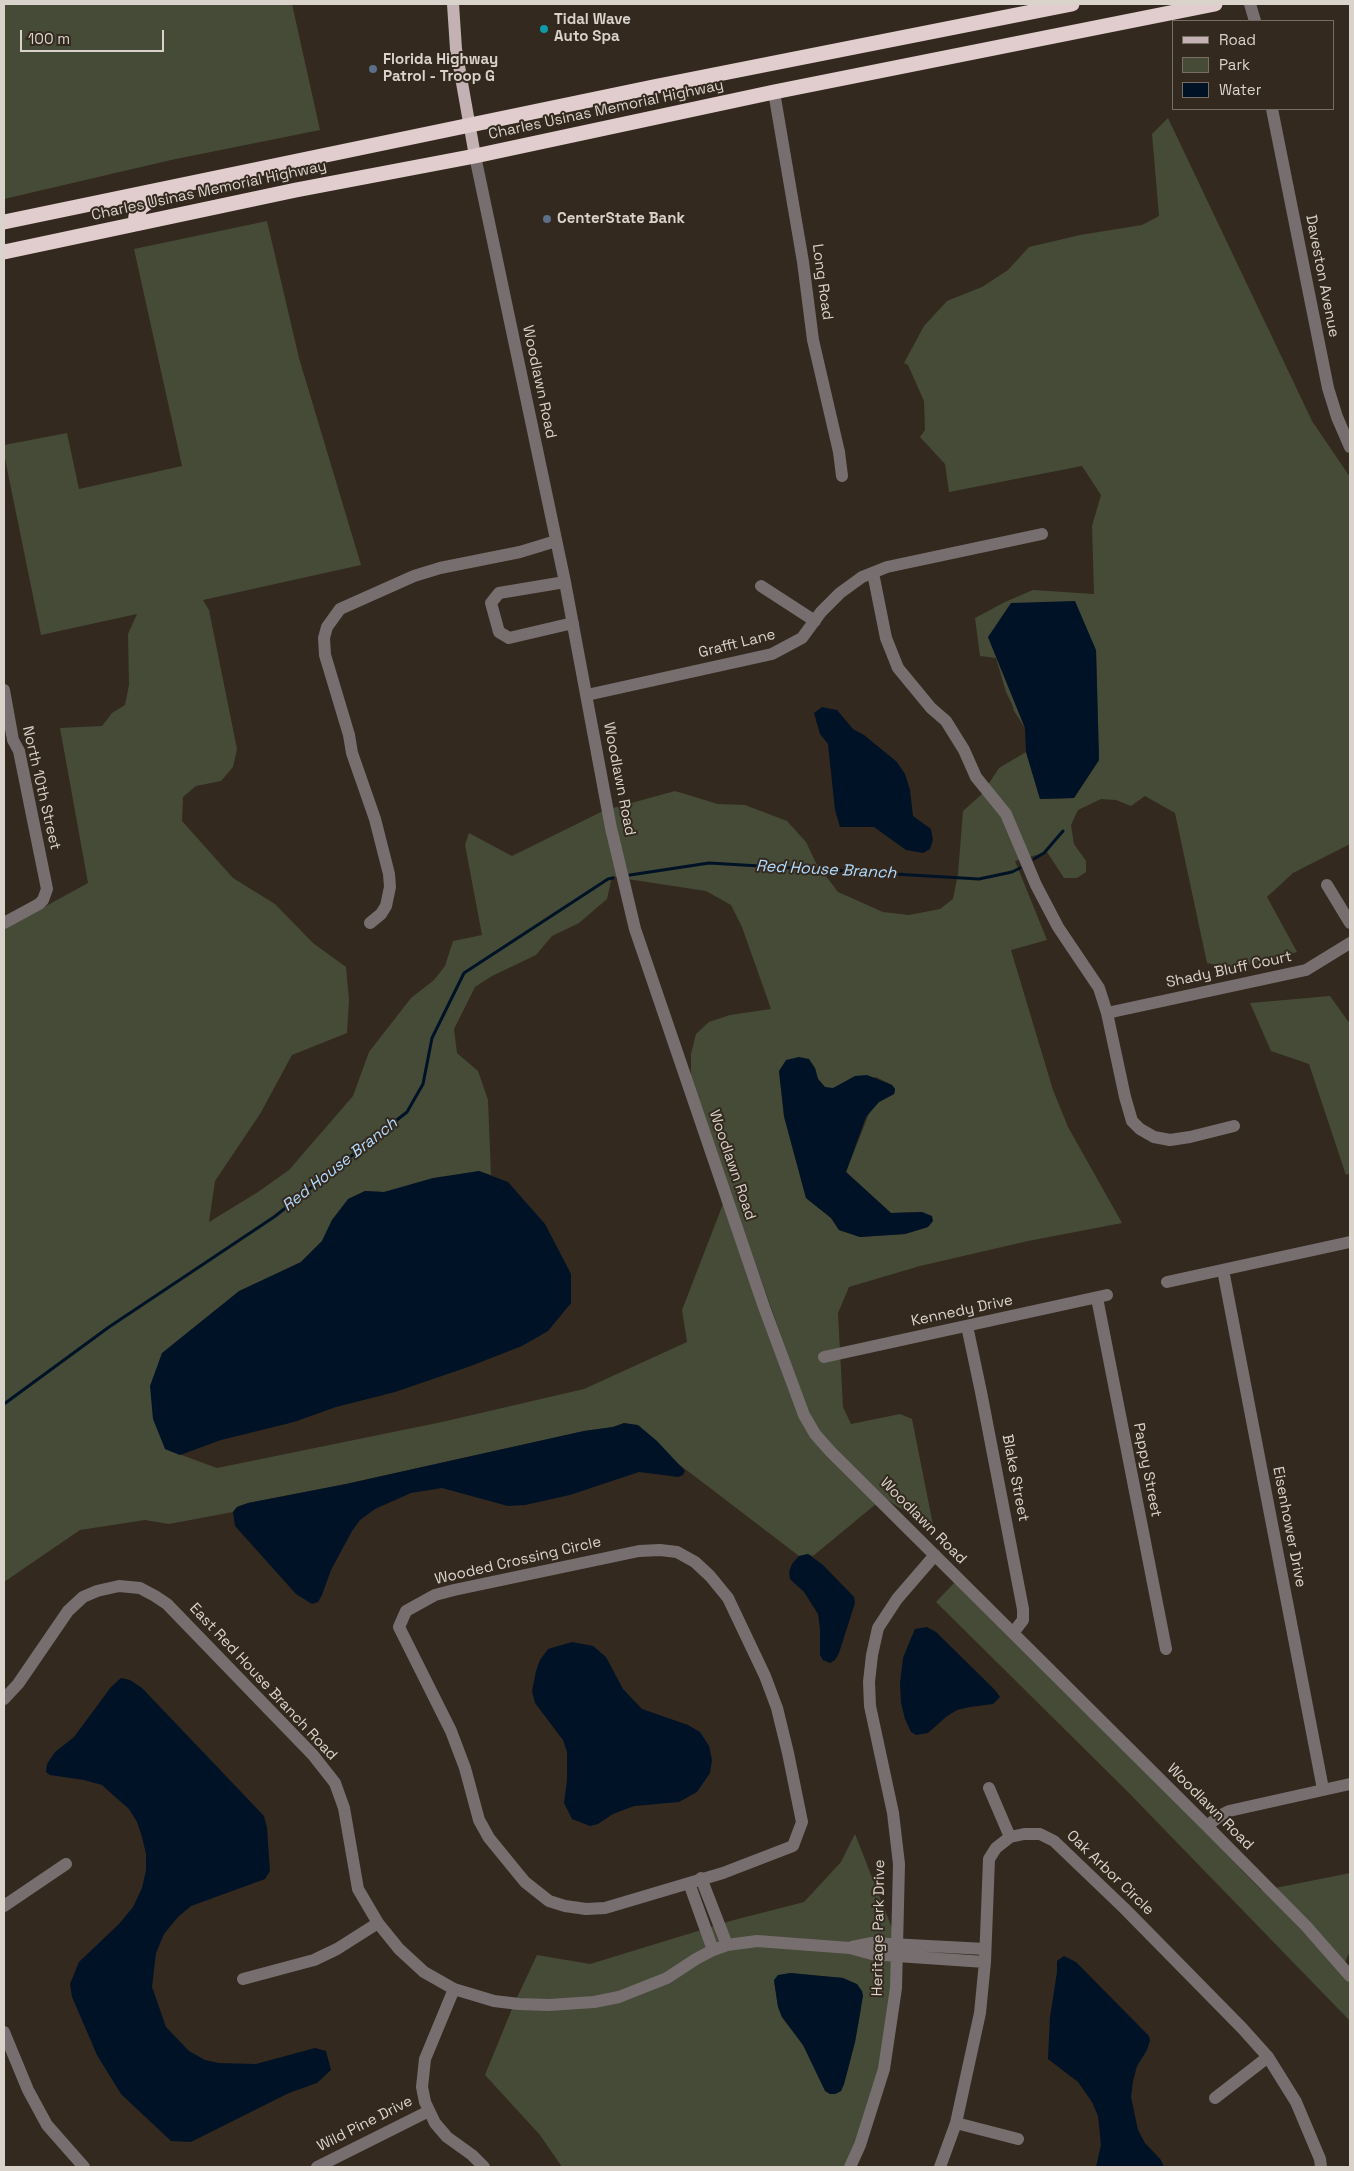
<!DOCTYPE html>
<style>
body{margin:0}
#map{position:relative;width:1354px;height:2171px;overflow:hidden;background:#34291e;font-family:"Space Grotesk",sans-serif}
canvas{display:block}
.frame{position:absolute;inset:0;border:5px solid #dad3cc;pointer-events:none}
.legend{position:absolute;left:1172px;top:20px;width:162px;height:90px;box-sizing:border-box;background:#34291e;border:1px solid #766d64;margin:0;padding:6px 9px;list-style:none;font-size:15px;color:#dad3cc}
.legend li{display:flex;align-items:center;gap:10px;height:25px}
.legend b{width:25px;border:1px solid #766d64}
.scale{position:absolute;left:20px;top:30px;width:144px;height:22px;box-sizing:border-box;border:2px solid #dad3cc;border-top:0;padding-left:6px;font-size:15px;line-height:18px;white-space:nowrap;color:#dad3cc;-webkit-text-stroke:4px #34291e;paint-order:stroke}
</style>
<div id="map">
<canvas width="1354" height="2171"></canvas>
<div class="frame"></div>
<ul class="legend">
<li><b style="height:6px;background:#c3b1b3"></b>Road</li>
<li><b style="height:14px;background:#454b37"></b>Park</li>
<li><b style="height:14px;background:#001226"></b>Water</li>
</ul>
<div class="scale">100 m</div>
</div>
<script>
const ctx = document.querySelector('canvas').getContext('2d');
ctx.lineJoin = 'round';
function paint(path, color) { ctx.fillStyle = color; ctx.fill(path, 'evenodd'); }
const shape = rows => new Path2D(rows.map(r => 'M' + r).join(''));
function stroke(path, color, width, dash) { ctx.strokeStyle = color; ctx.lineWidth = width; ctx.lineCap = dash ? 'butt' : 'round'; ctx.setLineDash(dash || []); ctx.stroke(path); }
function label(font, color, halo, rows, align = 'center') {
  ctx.font = font + ' "Space Grotesk",sans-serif'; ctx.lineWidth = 4; ctx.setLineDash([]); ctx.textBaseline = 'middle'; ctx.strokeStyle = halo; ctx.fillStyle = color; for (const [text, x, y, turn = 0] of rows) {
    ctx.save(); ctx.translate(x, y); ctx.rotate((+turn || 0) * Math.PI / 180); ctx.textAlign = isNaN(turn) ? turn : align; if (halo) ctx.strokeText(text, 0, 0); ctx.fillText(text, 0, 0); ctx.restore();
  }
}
paint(shape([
 [4,4,292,4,320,130,171,160,4,199],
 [1168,118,1312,421,1350,477,1350,844,1293,873,1267,897,1297,952,1233,969,1207,963,1175,813,1145,796,1131,806,1116,800,1101,799,1078,810,1071,825,1074,844,1086,861,1086,872,1077,878,1064,878,1047,852,1015,861,1047,940,1011,950,1053,1090,1068,1127,1122,1223,1028,1241,920,1266,849,1287,838,1313,843,1407,851,1424,900,1414,912,1419,934,1530,883,1497,833,1447,819,1431,808,1412,691,1081,691,1054,696,1034,709,1022,730,1015,771,1009,742,927,731,905,706,891,627,879,613,808,675,791,718,804,745,805,787,821,806,842,816,863,838,892,883,912,909,915,940,909,953,899,958,874,963,811,982,794,999,768,1026,752,1040,799,1074,798,1099,760,1096,650,988,637,1025,728,1014,711,1012,704,1006,692,996,658,980,656,975,618,1005,602,1033,590,1094,594,1092,526,1101,495,1082,466,949,492,945,464,920,437,925,430,924,401,908,365,904,363,924,326,947,301,982,287,1008,270,1029,247,1080,235,1142,225,1159,216,1152,134],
 [815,1068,818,1079,825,1087,833,1089,842,1084,876,1077,892,1085,895,1089,894,1094,879,1102,870,1111,846,1172,891,1213,922,1212,928,1227,905,1234,860,1237,839,1230,831,1218,806,1198,784,1117,779,1071],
 [267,221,299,358,361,565,203,600,209,610,237,749,233,767,221,781,196,786,183,797,182,821,233,878,275,904,313,943,346,967,349,1000,347,1033,292,1055,260,1114,215,1181,209,1222,258,1192,289,1170,353,1096,369,1052,411,998,434,980,445,966,453,941,482,935,465,845,469,833,512,856,603,811,617,877,612,876,607,899,579,923,552,936,536,955,492,976,475,987,454,1029,457,1053,478,1071,488,1100,491,1175,479,1171,384,1192,365,1191,349,1199,332,1220,322,1241,301,1262,275,1275,165,1449,217,1468,442,1422,584,1389,687,1342,682,1310,723,1204,790,1394,876,1504,813,1556,808,1554,799,1556,625,1423,613,1427,584,1431,346,1484,248,1503,237,1507,233,1512,169,1524,145,1520,80,1530,4,1582,4,929,88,883,60,728,102,726,112,713,125,705,129,685,128,634,137,614,41,635,4,454,4,445,67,433,79,489,182,466,134,249],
 [1330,996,1350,1024,1350,1173,1346,1175,1309,1064,1271,1051,1250,1003],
 [955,1582,1186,1812,1261,1890,1263,1890,1336,1966,1350,1984,1350,2021,1127,1791,936,1602],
 [855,1834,899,1946,882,2067,847,2167,562,2167,540,2135,485,2075,514,2004,537,1955,590,1964,734,1920,804,1902,841,1862],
 [790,1973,843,1978,861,2009,855,2042,844,2084,841,2091,835,2094,830,2094,803,2045,782,2017,778,2007,774,1981],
 [1350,1873,1350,1951,1345,1962,1275,1888]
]), '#454b37');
paint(shape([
 [1075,601,1096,650,1099,760,1074,798,1040,799,1026,752,1025,728,988,637,1011,603],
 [822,707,837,710,853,729,864,735,897,762,905,774,910,790,913,816,931,829,933,840,930,849,923,853,906,850,874,827,840,827,835,810,828,744,820,734,814,713],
 [799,1057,809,1059,815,1068,818,1079,825,1087,833,1088,855,1076,867,1075,892,1085,895,1089,894,1094,879,1102,866,1117,846,1172,891,1213,922,1212,932,1216,933,1221,928,1227,905,1234,860,1237,839,1230,831,1218,806,1198,784,1116,779,1071,786,1060],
 [479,1171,508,1182,545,1224,571,1274,571,1303,548,1331,522,1346,468,1367,395,1392,336,1407,294,1422,221,1440,180,1455,165,1449,153,1419,150,1386,162,1353,239,1291,301,1262,322,1241,332,1220,348,1199,365,1191,384,1192,433,1178],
 [624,1423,638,1425,657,1441,685,1471,683,1475,678,1477,639,1472,570,1495,525,1505,508,1506,442,1488,411,1493,375,1509,360,1520,352,1531,331,1570,322,1595,318,1602,312,1604,296,1594,235,1526,233,1512,237,1507,248,1503,346,1484,584,1431,613,1427],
 [808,1554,823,1565,854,1597,855,1603,839,1653,835,1660,830,1663,823,1660,820,1655,820,1629,818,1614,804,1592,790,1579,789,1572,792,1564,799,1556],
 [927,1627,936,1632,995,1690,1000,1697,993,1704,970,1707,957,1710,946,1717,928,1733,916,1735,911,1732,905,1719,901,1703,900,1683,903,1658,909,1643,915,1629],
 [572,1642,593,1646,606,1657,623,1689,642,1709,688,1725,700,1732,709,1746,712,1760,710,1773,697,1792,679,1802,634,1806,613,1814,598,1824,590,1826,572,1819,564,1803,567,1780,567,1752,563,1740,535,1703,532,1691,536,1671,540,1660,548,1649],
 [121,1678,130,1680,142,1688,264,1816,267,1828,270,1871,265,1879,191,1906,178,1917,164,1934,156,1953,152,1987,166,2027,189,2051,205,2060,219,2063,256,2064,315,2048,326,2051,331,2070,317,2083,289,2093,191,2142,171,2141,121,2094,97,2055,72,1997,70,1984,79,1962,119,1924,133,1907,142,1888,146,1870,146,1854,142,1837,137,1822,129,1809,113,1795,102,1785,84,1780,50,1775,46,1772,47,1764,55,1752,74,1737,111,1687],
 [1064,1956,1076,1962,1149,2036,1150,2040,1147,2050,1137,2066,1133,2081,1131,2097,1138,2130,1145,2143,1161,2160,1164,2167,1096,2167,1101,2145,1098,2116,1092,2102,1078,2082,1048,2059,1050,2017,1057,1972,1057,1961],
 [790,1973,843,1978,857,1984,862,1991,863,1996,855,2042,844,2084,841,2091,835,2094,830,2094,825,2091,803,2045,782,2017,778,2007,774,1980,778,1975]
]), '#001226');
stroke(shape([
 [1034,859,1044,853,1063,831],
 [630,875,709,863,979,879,1012,872,1020,868],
 [4,1404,109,1327,274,1217,407,1112,423,1084,432,1038,464,973,608,879,613,878]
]), '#001226', 3);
stroke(shape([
 [1250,4,1255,21],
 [774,92,803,262,813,340,839,452,842,476],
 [1272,109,1328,388,1337,417,1350,447],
 [475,156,565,582,611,828,635,929,764,1307,804,1415,815,1434,830,1451,1207,1826,1306,1926,1350,1976],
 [873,573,886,638,898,668,931,708,946,721,964,750,976,777,1006,814,1036,885,1058,927,1099,988,1107,1013,1125,1097,1132,1121,1140,1129,1154,1137,1170,1140,1190,1137,1234,1126],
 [565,582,499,593,491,603,499,632,509,638,573,623],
 [761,586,815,621],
 [4,690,13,740,19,751,47,889,43,900,39,904,4,923],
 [587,695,772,654,802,638,821,612,840,593,862,577,887,567,1042,534],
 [1327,885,1350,923],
 [370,923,381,914,386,906,390,887,389,874,375,819,352,753,349,735,325,655,324,638,327,627,340,609,414,576,440,568,520,552,556,541],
 [1107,1013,1306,970,1350,943],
 [1223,1270,1323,1789],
 [1167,1282,1350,1242],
 [1097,1298,1166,1649],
 [967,1326,981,1392,1023,1609,1023,1620,1013,1633],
 [824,1357,1107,1295],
 [660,1550,677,1552,695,1562,710,1576,728,1598,765,1676,777,1708,788,1753,802,1822,793,1846,723,1873,605,1908,586,1909,565,1906,549,1901,525,1882,489,1838,479,1820,465,1768,451,1731,399,1627,406,1611,435,1595,454,1590,639,1551,660,1550],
 [4,1699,18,1684,68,1611,83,1597,97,1591,119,1586,140,1588,155,1596,167,1604,313,1755,335,1783,344,1808,358,1889,378,1923,399,1949,424,1972,454,1989,494,2001,519,2004,549,2005,594,2002,619,1997,667,1978,696,1959,713,1950,727,1945,757,1941,850,1948,872,1954,897,1956,985,1962],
 [989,1788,1010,1837],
 [1207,1826,1221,1815,1229,1811,1350,1784],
 [701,1878,727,1945],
 [689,1883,713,1950],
 [4,1906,66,1864],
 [852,1947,872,1943,985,1949],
 [243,1979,314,1960,337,1949,378,1923],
 [454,1989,425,2059,422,2087,425,2102,435,2123,447,2137,472,2155,484,2167],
 [4,2032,28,2090,47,2125,84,2167],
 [1215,2098,1268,2057],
 [956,2123,1018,2139],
 [317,2167,429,2111],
 [850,2167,860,2145,884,2069,896,1988,899,1864,893,1813,870,1706,869,1682,872,1655,878,1628,897,1599,935,1555],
 [940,2167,956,2123,980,2013,985,1962,989,1859,996,1848,1010,1837,1024,1834,1040,1834,1054,1841,1125,1909,1242,2028,1268,2057,1296,2102,1320,2159,1321,2167]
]), '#776e6f', 12);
stroke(shape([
 [453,4,456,49,475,156]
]), '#c3b1b3', 12);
stroke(shape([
 [4,222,653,87,1072,4],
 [135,224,136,216,141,207,151,200,164,196],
 [4,252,296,190,475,156,774,92,1215,4]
]), '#e1ccce', 15);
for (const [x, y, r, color] of [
 [544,29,5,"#0f9aa8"],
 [373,69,5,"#5c6f8a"],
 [547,219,5,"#5c6f8a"]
]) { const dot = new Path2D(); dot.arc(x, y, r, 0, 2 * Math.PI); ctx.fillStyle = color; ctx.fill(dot); stroke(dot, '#34291e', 2); }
label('bold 15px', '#dad3cc', '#34291e', [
 ["Tidal Wave",554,20],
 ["Auto Spa",554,37],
 ["Florida Highway",383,60],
 ["Patrol - Troop G",383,77],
 ["CenterState Bank",557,219]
], 'left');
label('15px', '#dad3cc', '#34291e', [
 ["Charles Usinas Memorial Highway",606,110,-12],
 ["Charles Usinas Memorial Highway",209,191,-12],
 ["Daveston Avenue",1322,276,79],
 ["Long Road",822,282,82],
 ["Woodlawn Road",539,382,78],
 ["Grafft Lane",737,644,-14],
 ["Woodlawn Road",619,779,79],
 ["North 10th Street",41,788,77],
 ["Shady Bluff Court",1229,970,-12],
 ["Woodlawn Road",732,1165,71],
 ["Kennedy Drive",962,1311,-12],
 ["Pappy Street",1147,1470,79],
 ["Blake Street",1015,1478,79],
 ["Woodlawn Road",923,1521,45],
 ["Eisenhower Drive",1289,1527,79],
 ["Wooded Crossing Circle",518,1561,-13],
 ["East Red House Branch Road",263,1682,47],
 ["Woodlawn Road",1210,1807,45],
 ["Oak Arbor Circle",1110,1873,44],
 ["Heritage Park Drive",879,1928,-89],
 ["Wild Pine Drive",365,2124,-27]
]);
label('italic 16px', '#b1dbfe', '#34291e', [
 ["Red House Branch",826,870,3],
 ["Red House Branch",340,1165,-38]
]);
</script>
